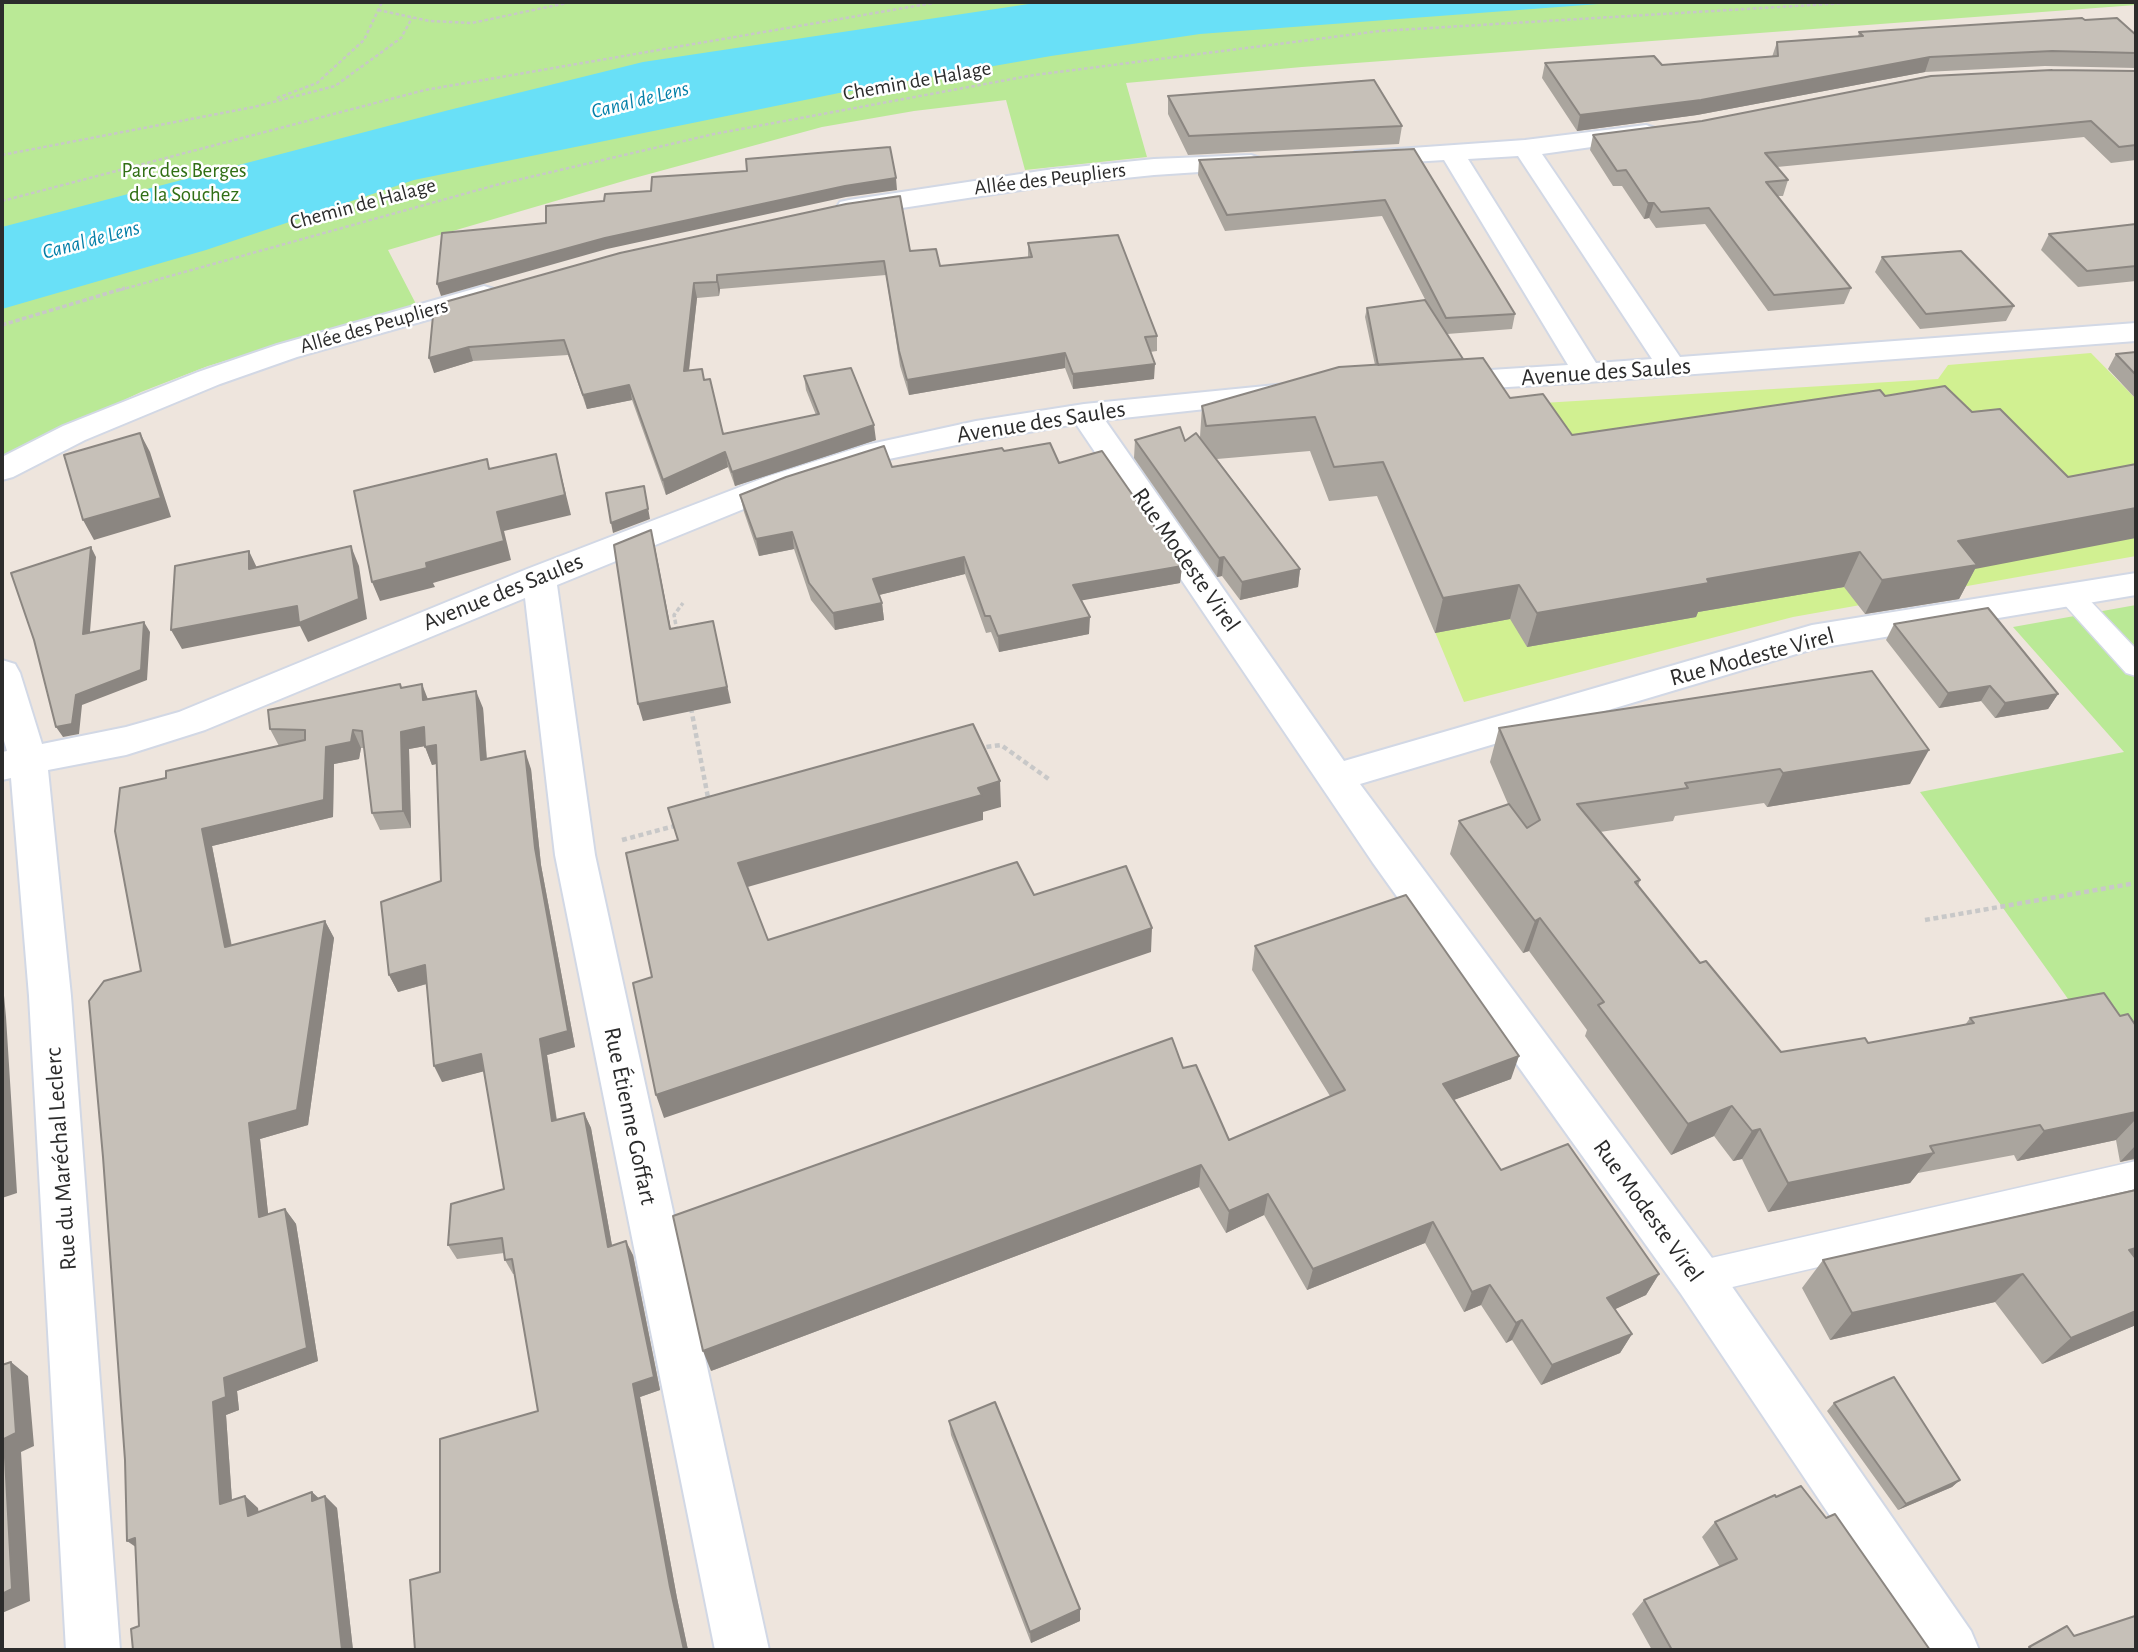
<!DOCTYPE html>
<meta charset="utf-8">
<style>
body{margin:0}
#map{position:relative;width:2138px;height:1652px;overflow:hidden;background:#eee5dd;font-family:"Alegreya Sans",sans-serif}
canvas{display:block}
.frame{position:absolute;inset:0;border:4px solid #2c2c2c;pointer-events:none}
</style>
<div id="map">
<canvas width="2138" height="1652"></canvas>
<div class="frame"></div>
</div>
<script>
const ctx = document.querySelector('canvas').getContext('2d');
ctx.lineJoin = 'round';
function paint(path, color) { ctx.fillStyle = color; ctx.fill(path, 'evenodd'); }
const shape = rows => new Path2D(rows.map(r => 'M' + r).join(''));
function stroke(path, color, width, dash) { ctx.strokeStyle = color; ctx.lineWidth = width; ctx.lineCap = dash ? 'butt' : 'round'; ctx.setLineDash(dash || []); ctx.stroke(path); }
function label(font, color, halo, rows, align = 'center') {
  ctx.font = font + ' "Alegreya Sans",sans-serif'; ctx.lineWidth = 5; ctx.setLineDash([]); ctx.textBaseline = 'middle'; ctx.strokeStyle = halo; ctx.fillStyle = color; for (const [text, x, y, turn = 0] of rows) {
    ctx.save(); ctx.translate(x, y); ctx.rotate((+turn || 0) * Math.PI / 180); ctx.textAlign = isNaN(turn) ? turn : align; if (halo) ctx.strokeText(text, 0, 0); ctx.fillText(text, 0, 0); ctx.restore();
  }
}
paint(shape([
 [2,2,2136,2,2136,5,1302,67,1126,83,1147,157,1025,170,1006,100,914,111,822,127,627,180,388,250,416,304,208,366,141,392,2,458],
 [2136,605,2136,1094,1920,792,2124,752,2013,627]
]), '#bae996');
paint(shape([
 [2091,353,2136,399,2136,556,1793,617,1464,702,1345,415,1938,379,1948,365]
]), '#d1f091');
paint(shape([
 [1042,2,1625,2,1200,34,1051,56,839,93,414,180,206,250,2,309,2,227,449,110,643,62]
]), '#69e0f7');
const lane = shape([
 [2072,588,2081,591,2136,649,2136,676,2126,673,2063,603,2059,597,2063,591,2072,588],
 [2136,1161,2136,1193,1698,1295,1685,1290,1680,1278,1685,1266,1698,1261,2136,1161]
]);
const street = shape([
 [1646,125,1655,128,1659,133,1655,138,1542,154,1680,357,2136,323,2136,341,1588,382,1444,391,1433,388,1429,382,1433,376,1444,373,1568,365,1444,160,1364,165,1355,162,1351,157,1355,152,1525,140,1646,125],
 [1518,156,1652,359,1596,363,1468,159,1518,156],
 [1251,155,1260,158,1264,163,1260,168,1154,175,1047,186,849,216,840,214,836,208,840,202,849,200,1047,170,1154,159,1251,155],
 [484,286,494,289,498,295,494,301,297,357,220,384,85,440,13,477,2,480,2,457,63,426,198,372,277,345,484,286],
 [1286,384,1297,387,1301,393,1297,399,1105,420,1344,761,1812,625,2136,573,2136,595,1813,649,1360,784,1715,1262,1971,1631,1979,1650,1920,1650,1681,1294,1373,863,1076,424,976,441,884,460,788,491,557,585,595,855,769,1650,715,1650,555,855,525,598,205,730,126,755,48,770,71,996,120,1650,66,1650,29,996,11,778,2,780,2,752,7,751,2,734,2,660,15,664,20,673,42,744,126,727,179,712,527,569,766,477,866,445,976,421,1084,404,1286,384]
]);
stroke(lane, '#d2d8e5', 3);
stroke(street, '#d2d8e5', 4);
stroke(shape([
 [378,10,430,21,472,23,571,2],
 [277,98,317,83,364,40,382,2],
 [2,155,254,107,335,86,401,38,412,18],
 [2,201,425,90,939,2],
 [120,290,496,185,714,134,1034,75,1380,31,1862,2]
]), '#c8c8c8', 2.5, [3.5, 2.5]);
stroke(shape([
 [2,325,125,288],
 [677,631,674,615,683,603]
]), '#c8c8c8', 3.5, [4.5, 2.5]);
stroke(shape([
 [691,708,709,803],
 [978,748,1001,745,1050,780],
 [622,840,678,825],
 [1925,920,2136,883]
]), '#c8c8c8', 4.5, [5, 3.5]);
paint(lane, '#fff');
paint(street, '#fff');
paint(shape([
 [2085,20,2136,35,2136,68,2045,66,1925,72,1697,115,1577,131,1542,78,1545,63,1662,65,1772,57,1777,42,1858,37,1859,32],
 [2136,71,2136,160,2111,163,2084,137,1777,167,1788,180,1783,196,1777,196,1851,288,1844,304,1768,311,1705,224,1656,228,1649,218,1644,219,1622,186,1613,186,1590,150,1593,135],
 [1168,96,1402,126,1399,144,1188,155,1168,114],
 [1414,149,1515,314,1512,329,1447,334,1463,359,1510,398,1572,435,1975,569,1959,599,1865,614,1844,587,1698,612,1696,617,1527,647,1510,619,1435,633,1377,496,1329,501,1310,451,1217,459,1300,569,1298,587,1240,600,1222,576,1217,577,1134,458,1135,440,1185,441,1200,437,1202,406,1375,365,1365,317,1367,308,1428,305,1382,216,1225,231,1198,175,1199,160],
 [2136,224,2136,281,2078,287,2041,250,2049,234],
 [1028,243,1157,336,1157,351,1150,352,1154,379,1073,389,1065,368,909,395,900,366,886,275,720,289,719,296,697,298,689,371,704,380,723,434,816,415,806,390,804,376,876,440,735,486,728,467,666,495,632,400,587,409,568,355,473,361,434,373,434,305,910,251,940,266,1028,257],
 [1882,257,2014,306,2006,321,1920,329,1875,272],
 [2136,352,2136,399,2108,369,2116,354],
 [1004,451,1059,463,1182,566,1180,583,1081,600,1089,634,999,652,991,632,986,633,965,574,879,595,882,603,884,620,835,630,811,600,794,549,759,556,744,512,740,495,892,467],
 [1894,624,2058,694,2048,709,1995,718,1981,701,1939,708,1886,640],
 [402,688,428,699,483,708,487,759,531,769,541,865,575,1047,547,1055,557,1120,584,1113,591,1128,612,1246,633,1255,660,1390,640,1397,677,1598,688,1650,415,1650,440,1572,538,1411,515,1274,513,1274,505,1260,504,1253,457,1259,448,1245,504,1189,484,1071,442,1082,427,984,398,992,389,975,441,881,437,764,432,765,425,746,409,749,411,828,380,830,372,813,364,748,361,748,359,759,334,764,333,817,212,846,232,946,325,921,334,938,308,1125,260,1139,268,1214,285,1209,296,1224,318,1361,237,1391,239,1410,226,1415,232,1500,258,1508,258,1512,312,1492,319,1499,325,1496,337,1508,353,1650,133,1650,139,1626,141,971,166,778,279,746,270,729],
 [1499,728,1910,784,1767,807,1764,803,1675,816,1673,821,1600,832,1640,880,1638,886,1700,963,1781,1052,1868,1043,1965,1025,1970,1018,2120,1016,2136,1026,2136,1159,2120,1162,2116,1140,2017,1161,2014,1155,1918,1173,1910,1183,1768,1212,1742,1159,1733,1161,1714,1136,1671,1155,1585,1036,1587,1030,1529,951,1523,953,1450,854,1459,821,1508,804,1490,762],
 [1255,946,1511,1079,1453,1100,1501,1170,1659,1274,1646,1295,1615,1309,1632,1334,1620,1353,1541,1385,1512,1340,1506,1343,1481,1305,1464,1312,1425,1243,1307,1290,1264,1215,1226,1233,1199,1187,711,1371,1183,1068,1229,1140,1330,1096,1252,970],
 [2136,1189,2136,1325,2042,1364,1995,1302,1830,1340,1802,1288,1823,1260],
 [1834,1403,1960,1480,1952,1487,1898,1510,1827,1411],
 [949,1421,1080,1621,1031,1643,951,1435],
 [1715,1522,1930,1650,1652,1650,1632,1614,1644,1600,1720,1567,1702,1537]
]), '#aaa59e');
paint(shape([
 [1930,57,1925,72,1697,115,1577,131,1580,115],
 [896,178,897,190,846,197,607,249,441,296,437,284,605,238,845,186],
 [1648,203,1654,203,1649,218,1644,219],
 [717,275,720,289,719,296,717,282],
 [694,283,697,298,687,386,684,371],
 [469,347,473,361,434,373,429,358],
 [1065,353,1065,368,909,395,907,380],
 [1155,364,1154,379,1073,389,1073,374],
 [629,385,632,400,587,409,583,395],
 [874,425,876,440,735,486,732,472],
 [140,433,150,452,171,517,94,540,83,520],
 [725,452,728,467,666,495,663,480],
 [556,454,571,515,504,531,511,560,433,583,435,587,380,601,372,582,426,563,497,512],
 [644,486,650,519,613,533,611,523],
 [2136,508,2136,538,1975,569,1959,599,1865,614,1882,580,1958,541],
 [651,530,655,547,674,645,670,629],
 [792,532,794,549,759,556,756,539],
 [351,546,359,566,367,619,308,642,300,626,182,649,171,630],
 [91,547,96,557,89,644,83,634],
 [249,551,258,570,249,569],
 [1860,552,1844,587,1698,612,1696,617,1527,647,1537,613,1707,579],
 [964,557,965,574,875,596,873,579],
 [1224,557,1222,576,1217,577,1219,558],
 [1182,566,1180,583,1073,602,1073,585],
 [1300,569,1298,587,1240,600,1242,582],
 [1519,585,1510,619,1435,633,1443,598],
 [882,603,884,620,835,630,833,613],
 [1090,617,1089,634,999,652,998,636],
 [713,621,731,703,643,721,638,704],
 [144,622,150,632,147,680,82,705,79,734,63,737,56,727,76,695],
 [422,684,429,702,423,700],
 [1990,686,1981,701,1939,708,1948,693],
 [476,691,483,708,488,778,481,760],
 [2058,694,2048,709,1995,718,2005,703],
 [424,727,431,745,409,749,411,828,403,811,401,732],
 [353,730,361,748,359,759,334,764,333,817,212,846,235,964,225,947,202,829,326,747],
 [436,745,443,762,432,765,425,747],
 [1929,750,1910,784,1767,807,1783,773],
 [525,751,531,769,541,865,575,1047,547,1055,559,1137,552,1121,540,1039],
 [1000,781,1001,807,983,812,983,820,744,888,738,863],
 [1540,918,1529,951,1523,953,1535,921],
 [325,921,334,938,308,1125,260,1139,270,1231,259,1217,249,1123],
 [1152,928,1151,952,664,1118,656,1095],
 [425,965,433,982,398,992,389,975],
 [2,974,6,1017,17,1193,2,1198],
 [481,1054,489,1070,442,1082,434,1066],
 [1519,1056,1511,1079,1435,1107,1443,1084],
 [1732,1106,1714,1136,1671,1155,1688,1124],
 [2136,1112,2136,1119,2116,1140,2017,1161,2044,1131],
 [584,1113,591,1128,615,1262,608,1247],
 [1760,1129,1742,1159,1733,1161,1752,1131],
 [2136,1145,2136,1158,2120,1162],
 [1934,1153,1910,1183,1768,1212,1788,1183],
 [1201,1165,1199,1187,711,1371,703,1351],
 [1268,1194,1264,1215,1226,1233,1229,1211],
 [285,1209,296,1224,318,1361,237,1391,239,1410,226,1415,233,1516,220,1504,213,1402,224,1378],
 [1433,1222,1425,1243,1307,1290,1313,1269],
 [626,1241,633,1255,660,1390,640,1397,677,1598,688,1650,684,1650,670,1587,633,1384],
 [2136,1248,2136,1269,2129,1250],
 [1659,1274,1646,1295,1596,1318,1607,1298],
 [2023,1274,1995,1302,1830,1340,1852,1313],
 [1490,1285,1481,1305,1464,1312,1472,1292],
 [2136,1311,2136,1325,2042,1364,2071,1338],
 [1522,1320,1512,1340,1506,1343,1516,1323],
 [1632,1334,1620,1353,1541,1385,1552,1365],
 [11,1362,28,1376,34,1446,21,1452,30,1601,2,1613,4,1439],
 [1960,1480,1952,1487,1898,1510,1906,1504],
 [312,1492,324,1503,312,1501],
 [245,1496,258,1508,261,1528,248,1516],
 [325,1496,337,1508,353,1650,342,1650],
 [135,1538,143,1552,127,1541],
 [1080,1609,1080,1621,1031,1643,1030,1632]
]), '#8b8681');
const building = shape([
 [2082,18,2085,20,2117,18,2136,35,2136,53,2052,51,1930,57,1701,100,1580,115,1545,63,1654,56,1662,65,1778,56,1777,42,1863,36,1859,32,2082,18],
 [2052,70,2136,71,2136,145,2119,147,2091,121,1765,153,1788,180,1766,182,1851,288,1774,295,1709,208,1661,212,1654,203,1648,203,1626,170,1617,171,1593,135,1702,121,1931,76,2052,70],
 [1374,80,1402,126,1189,136,1168,96,1374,80],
 [890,147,896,178,845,186,605,238,437,284,442,233,546,223,546,206,604,201,605,194,651,191,652,177,747,171,746,159,890,147],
 [1414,149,1515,314,1446,318,1385,200,1227,215,1199,160,1414,149],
 [900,196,910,251,936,249,940,266,1032,257,1028,243,1118,235,1157,336,1145,337,1155,364,1073,374,1065,353,907,380,899,351,884,261,717,275,717,282,694,283,684,371,702,369,704,380,710,379,723,434,819,414,804,376,851,368,874,425,732,472,725,452,663,480,629,385,583,395,564,340,469,347,429,358,434,305,620,253,846,204,900,196],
 [2136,224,2136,266,2087,271,2049,234,2136,224],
 [1961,251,2014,306,1926,314,1882,257,1961,251],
 [1425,300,1463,359,1378,365,1367,308,1425,300],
 [2136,352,2136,375,2116,354,2136,352],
 [1483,358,1510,398,1543,394,1572,435,1880,390,1885,396,1945,386,1972,412,2000,409,2068,477,2136,464,2136,508,1958,541,1977,565,1882,580,1860,552,1707,579,1709,583,1537,613,1519,585,1443,598,1383,462,1334,467,1315,417,1206,426,1202,406,1339,367,1483,358],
 [1180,427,1185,441,1196,433,1300,569,1242,582,1224,557,1219,558,1135,440,1180,427],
 [140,433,161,498,83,520,64,455,140,433],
 [1050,443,1059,463,1102,451,1182,566,1073,585,1090,617,998,636,990,616,985,616,964,557,873,579,882,603,833,613,809,583,792,532,756,539,740,495,786,477,884,446,892,467,1002,448,1004,451,1050,443],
 [556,454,565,495,497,512,504,541,426,563,427,568,372,582,354,491,487,459,489,469,556,454],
 [644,486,648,509,611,523,606,493,644,486],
 [651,530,670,629,713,621,727,687,638,704,614,545,651,530],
 [351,546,359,599,299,623,297,606,171,630,175,566,249,551,249,569,351,546],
 [91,547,83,634,144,622,141,670,76,695,72,724,56,727,34,640,11,573,91,547],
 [1988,608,2058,694,2005,703,1990,686,1948,693,1894,624,1988,608],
 [1872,671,1929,750,1783,773,1780,769,1685,783,1688,788,1577,804,1640,880,1635,882,1700,963,1706,961,1781,1052,1865,1038,1868,1043,1974,1023,1970,1018,2104,993,2120,1016,2128,1014,2136,1026,2136,1112,2044,1131,2040,1125,1930,1146,1934,1153,1788,1183,1760,1129,1752,1131,1732,1106,1688,1124,1598,1005,1604,1002,1540,918,1535,921,1459,821,1509,804,1527,828,1540,820,1499,728,1872,671],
 [400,684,401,688,422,684,423,700,476,691,481,760,525,751,535,848,568,1031,540,1039,552,1121,584,1113,608,1247,626,1241,654,1377,633,1384,670,1587,684,1650,415,1650,410,1580,440,1572,440,1439,538,1411,512,1259,505,1260,502,1238,448,1245,451,1204,504,1189,481,1054,434,1066,425,965,389,975,381,902,441,881,436,745,425,747,424,727,401,732,403,811,372,813,362,731,353,730,351,742,326,747,324,800,202,829,225,947,325,921,297,1110,249,1123,259,1217,285,1209,307,1348,224,1378,226,1397,213,1402,220,1504,245,1496,248,1516,312,1492,312,1501,325,1496,342,1650,133,1650,131,1629,139,1626,135,1538,127,1541,125,1460,103,1157,89,1001,104,981,141,971,115,831,120,788,166,778,166,771,305,740,305,730,270,729,268,710,400,684],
 [973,724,1000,781,978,788,982,795,738,863,768,940,1017,862,1034,895,1126,866,1152,928,656,1095,633,983,652,977,626,853,678,840,668,808,973,724],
 [1406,895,1519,1056,1443,1084,1501,1170,1568,1144,1659,1274,1607,1298,1632,1334,1552,1365,1522,1320,1516,1323,1490,1285,1472,1292,1433,1222,1313,1269,1268,1194,1229,1211,1201,1165,703,1351,673,1216,1172,1038,1183,1068,1196,1065,1229,1140,1345,1090,1255,946,1406,895],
 [2136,1190,2136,1248,2129,1250,2136,1259,2136,1311,2071,1338,2023,1274,1852,1313,1823,1260,2136,1190],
 [11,1362,16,1433,4,1439,12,1589,2,1594,2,1365,11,1362],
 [1894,1377,1960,1480,1906,1504,1834,1403,1894,1377],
 [995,1402,1080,1609,1030,1632,949,1421,995,1402],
 [1801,1486,1826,1518,1835,1514,1930,1650,1672,1650,1644,1600,1737,1559,1715,1522,1775,1495,1776,1497,1801,1486],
 [2135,1616,2136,1617,2136,1650,2032,1650,2029,1647,2067,1626,2074,1636,2135,1616]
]);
paint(building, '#c6c0b8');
stroke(building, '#8b8681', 2);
label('21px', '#2c2c2c', '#fff', [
 ["Chemin de Halage",917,81,-10],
 ["Allée des Peupliers",1050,179,-7],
 ["Chemin de Halage",363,204,-15],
 ["Allée des Peupliers",374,326,-16]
]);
label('italic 21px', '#047fa8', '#fff', [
 ["Canal de Lens",640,100,-14],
 ["Canal de Lens",91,240,-15]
]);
label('21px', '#316f15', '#fff', [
 ["Parc des Berges",184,171],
 ["de la Souchez",184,195]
]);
label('24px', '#2c2c2c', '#fff', [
 ["Avenue des Saules",1606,372,-4],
 ["Avenue des Saules",1041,422,-9],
 ["Rue Modeste Virel",1186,560,55],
 ["Avenue des Saules",503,592,-22],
 ["Rue Modeste Virel",1752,657,-15],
 ["Rue Étienne Goffart",630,1116,78],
 ["Rue du Maréchal Leclerc",61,1159,-94],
 ["Rue Modeste Virel",1648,1211,54]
]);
</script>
